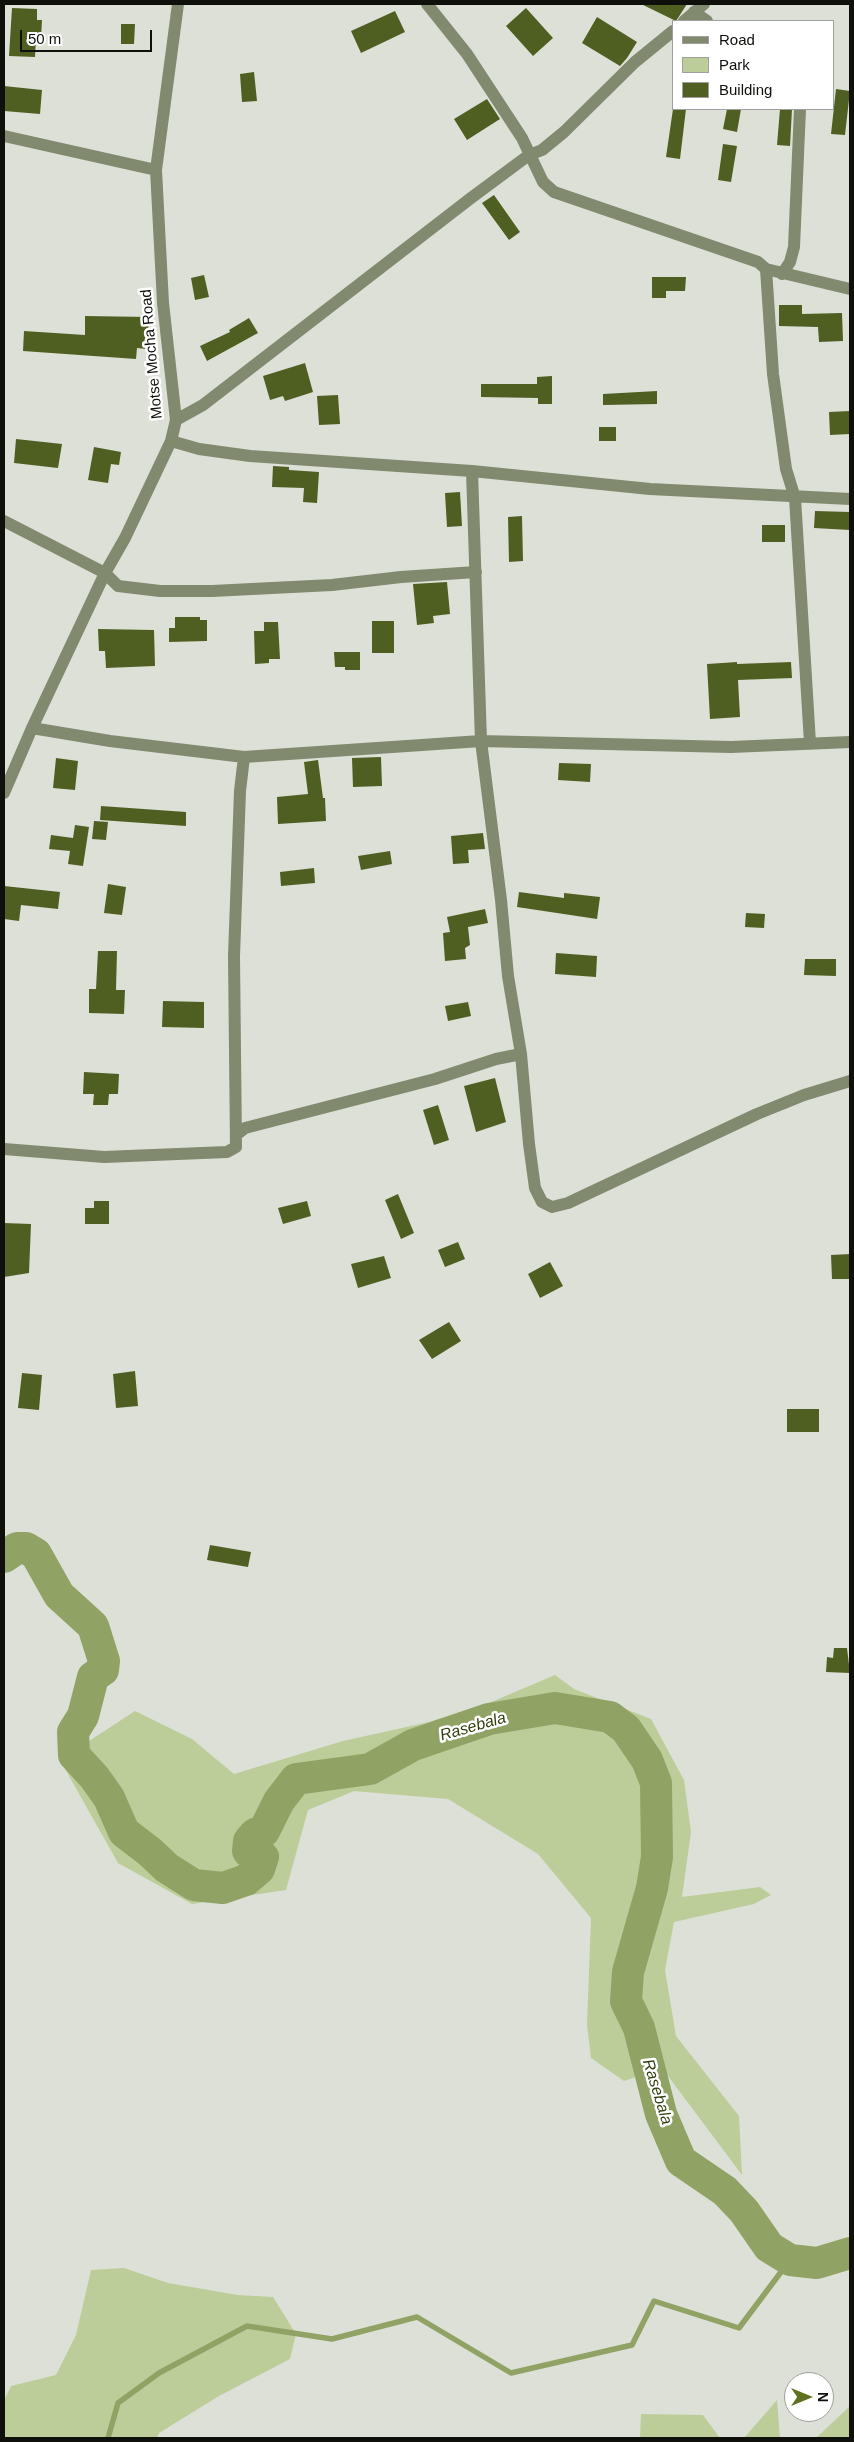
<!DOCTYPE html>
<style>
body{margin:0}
#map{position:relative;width:854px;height:2442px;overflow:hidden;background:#dce0d6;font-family:Arial,sans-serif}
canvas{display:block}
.frame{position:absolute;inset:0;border:5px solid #0f100c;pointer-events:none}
.legend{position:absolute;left:672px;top:20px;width:162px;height:90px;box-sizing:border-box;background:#fff;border:1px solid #9f9f9e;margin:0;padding:6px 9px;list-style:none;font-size:15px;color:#0f100c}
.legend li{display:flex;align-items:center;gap:10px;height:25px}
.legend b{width:25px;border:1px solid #9f9f9e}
.north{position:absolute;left:784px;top:2372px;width:50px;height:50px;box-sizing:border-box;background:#fff;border:1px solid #9f9f9e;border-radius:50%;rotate:90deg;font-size:14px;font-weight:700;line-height:20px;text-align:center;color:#0f100c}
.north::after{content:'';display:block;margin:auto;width:18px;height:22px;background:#5d7120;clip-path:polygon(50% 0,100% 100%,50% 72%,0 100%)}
.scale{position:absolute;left:20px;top:30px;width:132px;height:22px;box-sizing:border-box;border:2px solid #0f100c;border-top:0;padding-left:6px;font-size:15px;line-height:18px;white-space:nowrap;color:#0f100c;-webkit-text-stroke:4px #fff;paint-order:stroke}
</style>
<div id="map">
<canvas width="854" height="2442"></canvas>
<div class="frame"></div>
<ul class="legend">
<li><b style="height:6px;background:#81896f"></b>Road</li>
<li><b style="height:14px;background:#bdcd99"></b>Park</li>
<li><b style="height:14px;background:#4f5f22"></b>Building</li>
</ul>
<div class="north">N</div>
<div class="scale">50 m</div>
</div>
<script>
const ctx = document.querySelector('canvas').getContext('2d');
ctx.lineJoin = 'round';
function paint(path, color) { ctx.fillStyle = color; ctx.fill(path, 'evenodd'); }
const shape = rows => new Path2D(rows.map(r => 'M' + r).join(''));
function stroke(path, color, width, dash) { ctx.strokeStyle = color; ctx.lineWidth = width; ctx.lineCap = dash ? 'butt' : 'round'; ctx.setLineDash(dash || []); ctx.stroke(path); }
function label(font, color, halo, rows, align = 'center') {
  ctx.font = font + ' Arial,sans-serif'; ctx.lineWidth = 5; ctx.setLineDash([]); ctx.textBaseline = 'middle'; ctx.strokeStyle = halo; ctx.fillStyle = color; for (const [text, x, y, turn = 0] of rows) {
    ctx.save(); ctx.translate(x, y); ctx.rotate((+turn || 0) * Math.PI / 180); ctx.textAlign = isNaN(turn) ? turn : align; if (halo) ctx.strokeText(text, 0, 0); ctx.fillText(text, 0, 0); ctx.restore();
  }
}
paint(shape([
 [555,1675,574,1689,651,1719,684,1780,691,1832,682,1897,760,1887,771,1895,754,1904,674,1922,665,1970,676,2036,739,2116,742,2175,662,2068,624,2081,591,2058,587,2025,591,1918,538,1854,448,1799,354,1791,308,1810,286,1890,192,1904,118,1863,60,1760,135,1711,192,1739,234,1774,343,1741,429,1722,489,1703],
 [124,2268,168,2283,238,2295,273,2297,296,2334,290,2359,219,2396,159,2433,157,2438,4,2438,4,2401,11,2386,56,2375,76,2335,91,2270],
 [777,2400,780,2438,744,2438],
 [850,2406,850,2438,816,2438],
 [641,2414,703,2415,720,2438,640,2438]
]), '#bdcd99');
stroke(shape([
 [108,2438,118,2403,159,2373,247,2326,332,2339,417,2317,511,2373,632,2345,654,2301,739,2328,790,2260]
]), '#90a264', 5.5);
stroke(shape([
 [4,1557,17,1548,26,1548,36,1554,59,1595,93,1626,104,1661,103,1670,93,1677,83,1716,73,1732,74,1755,95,1778,109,1798,124,1832,150,1852,167,1868,194,1885,223,1888,246,1880,259,1869,263,1857,259,1853,248,1851,249,1841,255,1834,264,1831,279,1801,296,1779,370,1769,413,1745,489,1719,555,1708,610,1717,626,1729,647,1760,656,1783,657,1857,652,1888,628,1972,626,2001,639,2028,661,2114,681,2161,725,2191,744,2211,769,2247,790,2260,817,2263,850,2253]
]), '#90a264', 32);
paint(shape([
 [641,4,687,4,676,21],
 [12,8,37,9,37,20,42,20,41,38,36,38,35,57,9,56],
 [526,8,553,38,533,56,506,26],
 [395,11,405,32,361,53,351,31],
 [597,17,637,42,627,58,620,66,582,43],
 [121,24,135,24,134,44,121,44],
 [254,72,257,101,242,102,240,74],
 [4,86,42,90,40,114,4,111],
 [836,89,850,91,845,135,831,134],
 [487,99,500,119,467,140,454,119],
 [673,109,686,109,680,159,666,157],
 [727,109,741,109,737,132,723,129],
 [780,109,792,109,790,146,777,145],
 [723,144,737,146,731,182,718,180],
 [494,195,520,232,509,240,482,203],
 [204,275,209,297,195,300,191,278],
 [652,277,686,277,685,291,666,291,666,298,652,298],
 [779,305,802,305,802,314,842,313,843,341,819,342,818,327,779,326],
 [85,316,149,317,147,349,137,348,136,359,23,351,24,331,85,335],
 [249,318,258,333,207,361,200,346,230,332,229,330],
 [305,363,313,392,285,401,283,396,270,400,263,376],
 [552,376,552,404,538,404,538,398,481,397,481,384,537,384,537,377],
 [657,391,657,404,603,405,603,394],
 [338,395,340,424,319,425,317,396],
 [850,411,850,434,830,435,829,412],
 [599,427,616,427,616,441,599,441],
 [16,439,62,444,58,468,14,463],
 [94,447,121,452,119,465,111,464,108,483,88,480],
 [273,466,289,467,289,470,319,472,317,503,303,502,304,488,272,487],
 [460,492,462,526,447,527,445,493],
 [815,511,850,512,850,530,814,528],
 [522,516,523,561,509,562,508,517],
 [762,525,785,525,785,542,762,542],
 [447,582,450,614,433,616,434,623,417,625,413,584],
 [175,617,200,617,200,620,207,620,207,641,169,642,169,628,175,628],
 [372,621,394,621,394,653,372,653],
 [264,622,278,622,280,659,269,659,269,663,255,664,254,631,264,631],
 [98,629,154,630,155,666,106,668,105,651,99,651],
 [334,652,360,652,360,670,345,670,345,667,335,667],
 [737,662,737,664,791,662,792,678,738,680,740,717,710,719,707,664],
 [381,757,382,786,353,787,352,758],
 [56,758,78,761,75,790,53,788],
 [318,760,323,798,325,798,326,821,278,824,277,797,308,794,304,762],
 [559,763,591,764,590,782,558,780],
 [101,806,186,812,186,826,100,820],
 [94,821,108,822,106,840,92,839],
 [75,825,89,827,83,866,68,864,70,851,49,849,51,835,73,838],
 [483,833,485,849,468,850,469,863,453,864,451,836],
 [390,851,392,864,361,870,358,856],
 [314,868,315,883,281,886,280,872],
 [108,884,126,887,122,915,104,913],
 [4,886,60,892,58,909,21,905,19,921,4,919],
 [519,892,564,898,564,893,600,897,597,919,517,907],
 [485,909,488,923,468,927,470,945,465,948,466,959,445,961,443,933,450,932,447,917],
 [746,913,765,914,764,928,745,927],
 [98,951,117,951,116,990,125,990,124,1014,89,1013,89,989,96,989],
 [556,953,597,956,596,977,555,974],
 [805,959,836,959,836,976,804,975],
 [163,1001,204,1002,204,1028,162,1027],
 [468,1002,471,1016,448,1021,445,1006],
 [84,1072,119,1074,118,1094,109,1094,108,1105,93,1105,94,1094,83,1094],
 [495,1078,506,1122,476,1132,464,1086],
 [438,1105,449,1140,434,1145,423,1110],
 [398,1194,414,1233,401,1239,385,1200],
 [94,1201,109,1201,109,1224,85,1224,85,1208,94,1208],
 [307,1201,311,1216,283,1224,278,1208],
 [4,1223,31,1224,29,1273,4,1277],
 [458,1242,465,1259,445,1267,438,1250],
 [850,1254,850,1279,832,1279,831,1255],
 [384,1256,391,1278,358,1288,351,1264],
 [550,1262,563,1286,540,1298,528,1274],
 [449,1322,461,1341,432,1359,419,1340],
 [135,1371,138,1406,116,1408,113,1374],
 [22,1373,42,1375,39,1410,18,1408],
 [787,1409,819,1409,819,1432,787,1432],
 [210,1545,251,1552,248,1567,207,1560],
 [834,1648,847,1648,850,1673,826,1672,827,1657,833,1658]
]), '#4f5f22');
stroke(shape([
 [427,4,467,54,522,138,543,182,554,192,758,262,766,269,850,289],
 [694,12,707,21],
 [684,21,704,4],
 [4,136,156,170],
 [766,269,773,374,786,469,795,498,810,743],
 [782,274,790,262,794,247,800,109],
 [176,420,203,405,471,198,529,155,542,150,564,132,635,62,673,31],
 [171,441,199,449,250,456,472,471,650,489,850,499],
 [472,471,481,741,501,900,508,976,521,1054,529,1144,535,1188,542,1202,552,1207,568,1203,757,1114,804,1095,850,1081],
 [4,521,105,573,125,538,171,441,176,420,163,303,156,170,178,4],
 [32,728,110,741,244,757,481,741,731,747,850,742],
 [4,793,32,728,105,573,118,586,160,591,212,591,332,585,401,577,476,572],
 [236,1135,245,1128,435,1079,496,1059,521,1054],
 [4,1149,104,1157,227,1152,236,1147,234,956,240,791,244,757]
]), '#81896f', 12);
label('15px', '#0f100c', '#fff', [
 ["Motse Mocha Road",152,354,-95]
]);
label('italic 16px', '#333e0f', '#fff', [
 ["Rasebala",473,1727,-16],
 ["Rasebala",657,2092,73]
]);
</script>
